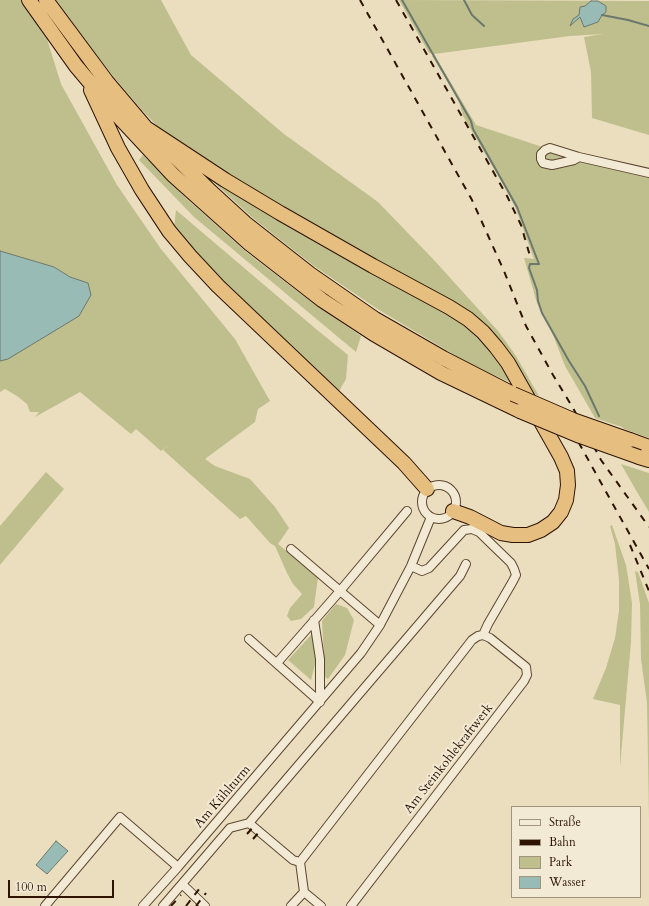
<!DOCTYPE html>
<meta charset="utf-8">
<style>
body{margin:0}
#map{position:relative;width:649px;height:906px;overflow:hidden;background:#ebdebf;font-family:Cardo,serif}
canvas{display:block}
.legend{position:absolute;left:511px;top:806px;width:130px;height:92px;box-sizing:border-box;background:#f2ead5;border:1px solid #a39480;margin:0;padding:5px 7px;list-style:none;font-size:12px;color:#2d1300}
.legend li{display:flex;align-items:center;gap:8px;height:20px}
.legend b{width:20px;border:1px solid #a39480}
.scale{position:absolute;left:8px;top:880px;width:106px;height:18px;box-sizing:border-box;border:2px solid #2d1300;border-top:0;padding-left:5px;font-size:12px;line-height:14px;white-space:nowrap;color:#2d1300;-webkit-text-stroke:3px #f2ead5;paint-order:stroke}
</style>
<div id="map">
<canvas width="649" height="906"></canvas>
<ul class="legend">
<li><b style="height:5px;background:#f2ead5"></b>Straße</li>
<li><b style="height:5px;background:#2d1300"></b>Bahn</li>
<li><b style="height:11px;background:#bebf8d"></b>Park</li>
<li><b style="height:11px;background:#98bcb5"></b>Wasser</li>
</ul>
<div class="scale">100 m</div>
</div>
<script>
const ctx = document.querySelector('canvas').getContext('2d');
ctx.lineJoin = 'round';
function paint(path, color) { ctx.fillStyle = color; ctx.fill(path, 'evenodd'); }
const shape = rows => new Path2D(rows.map(r => 'M' + r).join(''));
function stroke(path, color, width, dash) { ctx.strokeStyle = color; ctx.lineWidth = width; ctx.lineCap = dash ? 'butt' : 'round'; ctx.setLineDash(dash || []); ctx.stroke(path); }
function label(font, color, halo, rows, align = 'center') {
  ctx.font = font + ' Cardo,serif'; ctx.lineWidth = 4; ctx.setLineDash([]); ctx.textBaseline = 'middle'; ctx.strokeStyle = halo; ctx.fillStyle = color; for (const [text, x, y, turn = 0] of rows) {
    ctx.save(); ctx.translate(x, y); ctx.rotate((+turn || 0) * Math.PI / 180); ctx.textAlign = isNaN(turn) ? turn : align; if (halo) ctx.strokeText(text, 0, 0); ctx.fillText(text, 0, 0); ctx.restore();
  }
}
paint(shape([
 [0,0,21,0,47,39,61,84,117,185,161,249,235,339,270,401,258,409,255,422,205,459,215,466,250,479,275,507,289,528,278,544,318,577,314,607,301,619,291,621,287,616,290,608,302,594,293,584,287,573,275,546,270,543,246,516,240,519,163,450,170,444,161,451,136,429,131,434,80,392,35,417,39,412,30,412,27,404,17,396,5,389,0,392,0,361,8,359,88,283,70,277,54,267,0,251],
 [56,0,161,0,191,55,284,134,378,202,434,260,499,332,516,356,539,396,468,363,379,310,314,266,254,219,185,156,141,109,113,76,74,27],
 [399,0,649,1,649,135,592,118,591,72,584,37,603,34,570,36,434,54,476,125,591,163,649,177,649,438,624,429,622,427,595,418,565,366,553,335,537,303,524,258,534,259,516,209,504,186,463,116,459,101,432,56,434,54,429,53],
 [143,155,187,199,245,251,302,295,361,336,356,352,194,217,139,160],
 [176,210,316,329,348,355,346,379,338,393,228,286,174,228],
 [621,464,649,473,649,512,637,492],
 [46,472,64,489,0,565,0,526],
 [612,525,626,565,632,603,631,642,620,767,620,705,593,699,606,668,615,638,619,611,619,580,615,544,610,526],
 [635,571,638,572,649,603,649,818,647,703,641,659,640,604],
 [336,604,347,608,354,620,345,655,328,679,325,677,322,621],
 [313,633,317,657,311,680,288,660]
]), '#bebf8d');
const water = shape([
 [591,1,598,1,606,6,606,12,602,15,598,22,584,27,580,17,570,26,573,19,579,15,580,7,585,6,591,1],
 [0,251,54,267,70,277,88,283,91,295,79,316,8,359,0,361,0,251],
 [56,841,68,851,47,874,36,865,56,841]
]);
paint(water, '#98bcb5');
stroke(water, '#6d786d', 1);
stroke(shape([
 [402,0,471,121,473,129,517,207,539,264,530,264,529,268,537,290,538,301,542,313,569,361,585,386,599,416],
 [464,0,472,15,484,26],
 [602,15,628,20,649,26]
]), '#6d786d', 2);
const street = shape([
 [579,157,574,160,552,165,543,163,541,159,541,154,545,150,550,148,579,157,649,173],
 '422 502a17 17 0 1 1 34 0a17 17 0 1 1-34 0Z',
 [291,549,380,625],
 [411,566,422,571,429,568,464,530,472,529,479,532,511,563,514,569,516,575,513,581,488,624,483,635],
 [314,620,320,659,320,702],
 [249,639,320,702],
 [277,663,340,591,407,511],
 [249,823,293,860,300,862],
 [182,884,205,906],
 [304,892,300,862,472,640,478,636,483,635,490,638,526,667,527,675,524,681,351,906],
 [45,906,120,817,178,867],
 [143,906,178,867,361,653,380,625,411,566,431,517],
 [163,906,230,828,249,823,460,576,466,564],
 [291,906,304,892,321,906]
]);
const highway = shape([
 [29,0,76,66,119,117,173,175,250,244,322,300,374,334,441,373,520,411],
 [46,0,107,82,146,128,210,191,245,223,310,274,375,319,443,358,513,394],
 [91,90,118,148,142,190,169,231,190,256,218,286,404,463,427,489],
 [146,128,225,180,280,213,373,266,449,307,468,319,483,332,496,347,508,363,561,457,567,471,568,485,566,500,561,512,553,522,541,530,528,535,513,535,501,533,470,517,453,511],
 [630,440,649,447],
 [639,457,649,460]
]);
stroke(street, '#5c4630', 10);
stroke(highway, '#2d1300', 16);
stroke(street, '#f2ead5', 8);
stroke(highway, '#e6bf80', 14);
stroke(shape([
 [360,0,472,200,504,271,526,326,553,375,573,408,601,460,649,527],
 [396,0,507,196,521,225,530,256],
 [565,418,649,569],
 [630,545,649,591],
 [247,834,254,826],
 [253,839,260,831],
 [171,906,181,895],
 [186,906,200,888],
 [196,906,206,893]
]), '#2d1300', 2, [7, 7]);
const highwayBridge = shape([
 [513,394,573,420,630,440],
 [520,411,580,436,639,457]
]);
stroke(highwayBridge, '#2d1300', 16, []);
stroke(highwayBridge, '#e6bf80', 14);
label('13px', '#2d1300', '#f2ead5', [
 ["Am Steinkohlekraftwerk",449,759,-52],
 ["Am Kühlturm",223,797,-49]
]);
</script>
